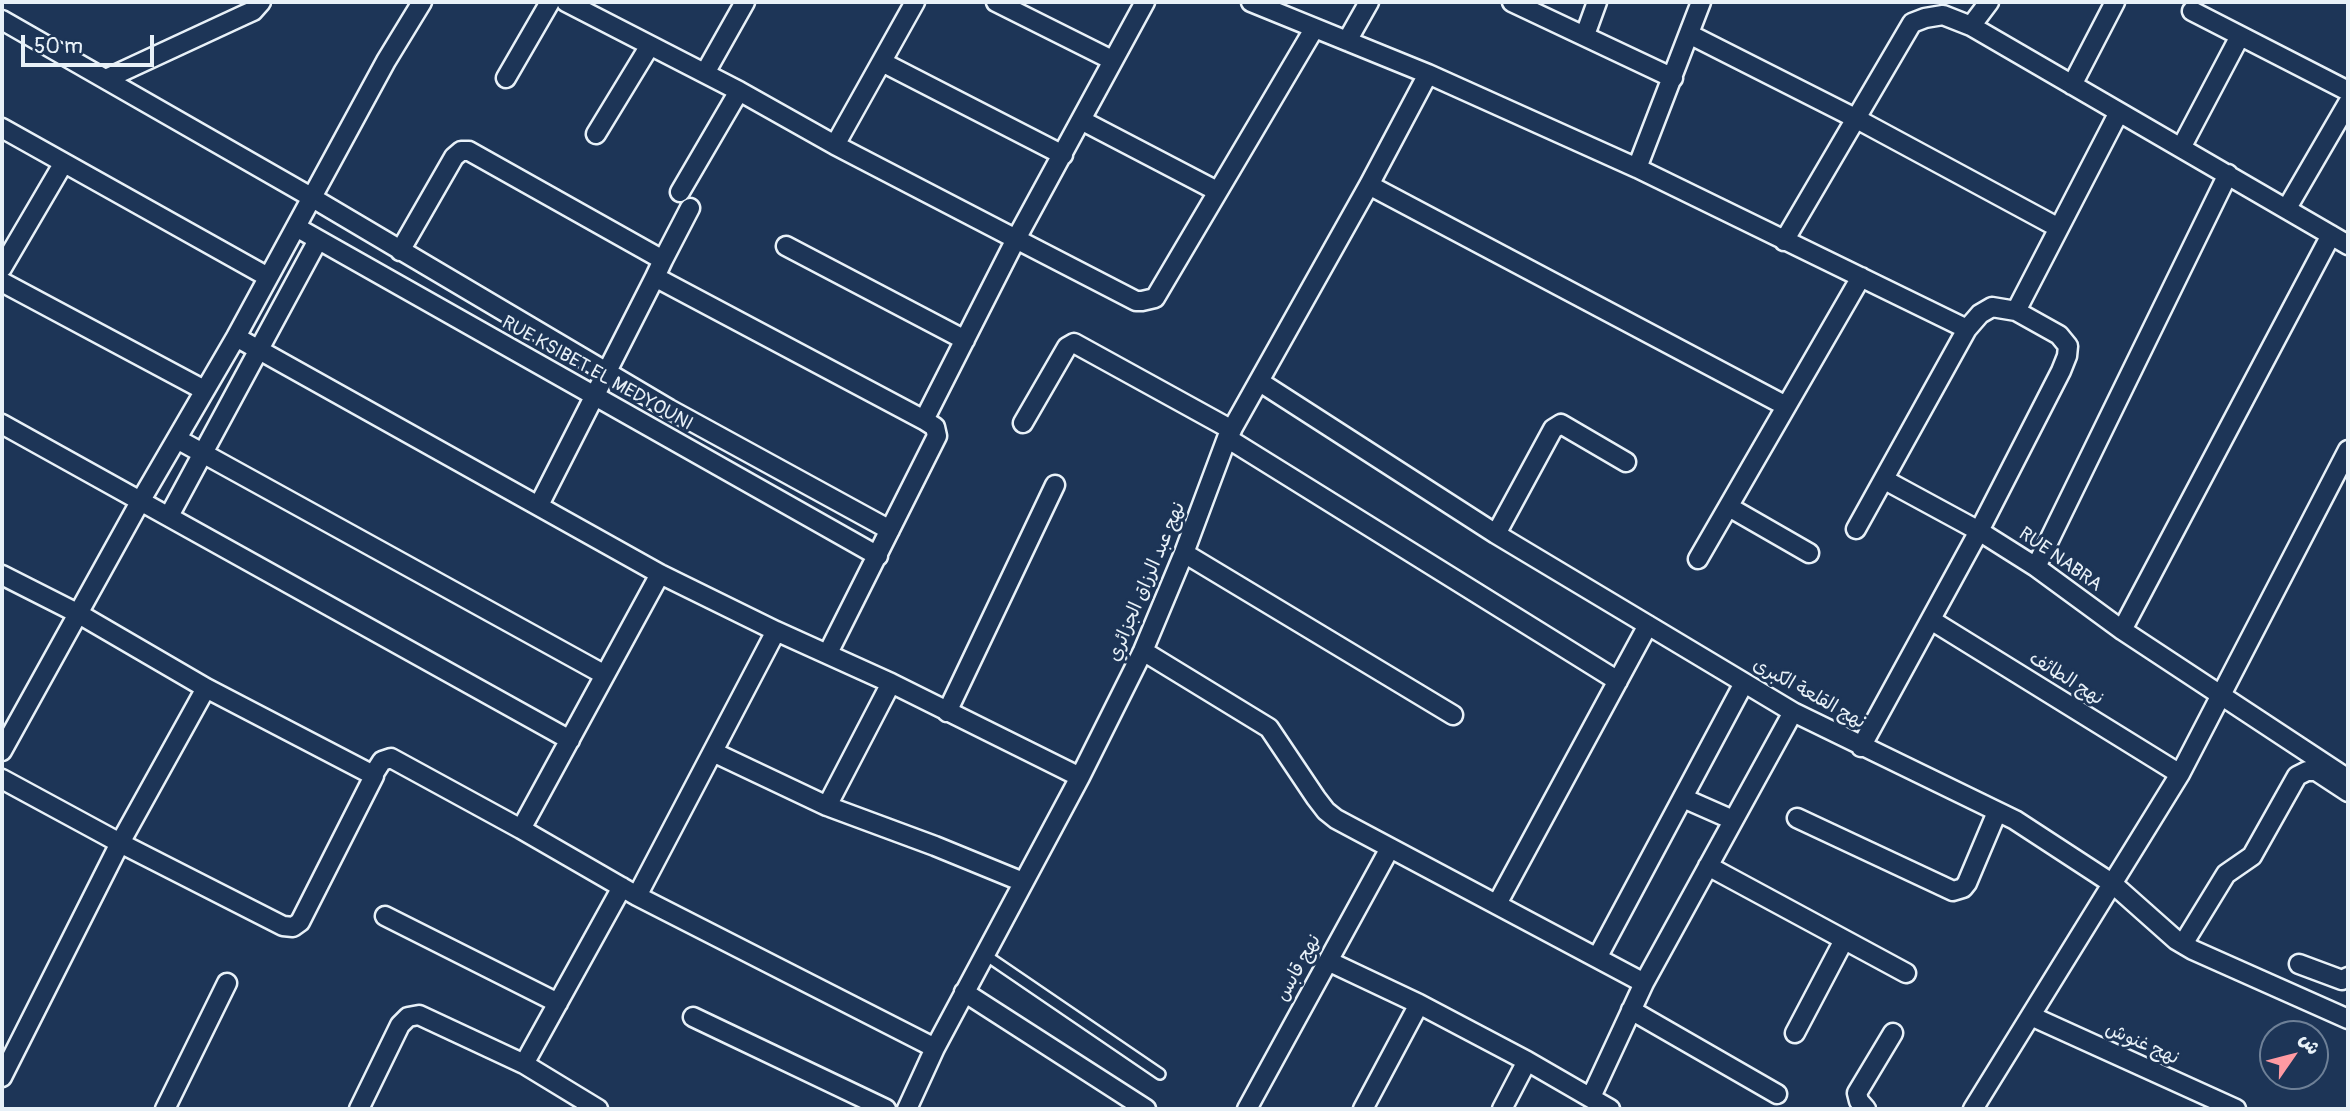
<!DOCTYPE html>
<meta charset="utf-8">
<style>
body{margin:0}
#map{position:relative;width:2350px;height:1111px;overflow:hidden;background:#1d3557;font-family:Pangolin,"Playpen Sans Arabic",sans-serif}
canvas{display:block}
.frame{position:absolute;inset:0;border:4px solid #e8f1f8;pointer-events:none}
.north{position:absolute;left:2259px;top:1020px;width:70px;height:70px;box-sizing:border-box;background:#1d3557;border:2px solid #6e8097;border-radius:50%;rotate:55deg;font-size:19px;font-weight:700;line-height:28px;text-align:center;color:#e8f1f8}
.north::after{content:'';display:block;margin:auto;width:24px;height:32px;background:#ff9aa2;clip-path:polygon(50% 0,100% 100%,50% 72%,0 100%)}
.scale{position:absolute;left:21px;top:35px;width:133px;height:32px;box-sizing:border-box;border:4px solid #e8f1f8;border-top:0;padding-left:9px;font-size:21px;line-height:24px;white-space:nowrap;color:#e8f1f8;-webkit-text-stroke:5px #1d3557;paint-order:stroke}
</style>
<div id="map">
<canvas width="2350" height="1111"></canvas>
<div class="frame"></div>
<div class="north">ش</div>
<div class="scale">50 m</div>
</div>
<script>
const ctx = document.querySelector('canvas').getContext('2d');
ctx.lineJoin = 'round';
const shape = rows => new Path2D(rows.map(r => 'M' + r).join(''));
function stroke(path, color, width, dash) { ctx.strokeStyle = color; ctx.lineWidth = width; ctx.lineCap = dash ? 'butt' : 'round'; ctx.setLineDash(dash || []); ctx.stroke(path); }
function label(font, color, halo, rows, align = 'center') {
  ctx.font = font + ' Pangolin,"Playpen Sans Arabic",sans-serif'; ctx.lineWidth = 6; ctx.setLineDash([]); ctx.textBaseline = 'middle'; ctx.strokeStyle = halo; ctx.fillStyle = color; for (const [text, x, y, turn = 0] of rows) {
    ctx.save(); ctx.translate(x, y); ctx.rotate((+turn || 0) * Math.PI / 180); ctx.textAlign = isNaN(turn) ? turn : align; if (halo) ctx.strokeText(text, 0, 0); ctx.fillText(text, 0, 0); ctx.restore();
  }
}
const service = shape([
 [984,954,1160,1074]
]);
const minor = shape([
 [566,2,739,91,835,145,1016,239,1136,301,1142,301,1155,298,1314,29],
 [996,2,1112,60],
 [1251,2,1428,74,1637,168,1967,329],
 [1512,2,1673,78],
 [2192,11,2348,91],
 [2,20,311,197,669,409,890,530],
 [1971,26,1989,2],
 [1689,34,1855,118,2057,227],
 [1585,35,1597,2],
 [1347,41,1369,2],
 [882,62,1063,155],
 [705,73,745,2],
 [506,78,550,2],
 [106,79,244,15,253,11,261,2],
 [2072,85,2115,2],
 [1081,120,1217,191],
 [2,128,268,277],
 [596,134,649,47],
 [835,145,915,2],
 [2182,146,2240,36],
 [1637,168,1701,2],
 [1369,185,1786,406],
 [680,192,739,91],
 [2287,208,2348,103],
 [296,227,878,556],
 [1784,241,1912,23,1925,18,1943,15,1971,26,2348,245],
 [786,246,965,340],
 [400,251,454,157,461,151,469,151,663,260,655,277],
 [663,260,690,208],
 [2,268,63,164],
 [2,282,204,390],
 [2016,311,2119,112],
 [236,337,660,574,776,631,891,683,1080,777],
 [1260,382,1496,534,1793,712,2015,820,2113,884,2176,940,2193,950,2348,1019],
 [1023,423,1067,347,1074,343,1232,430],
 [2,424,570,740],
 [1227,438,1618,681],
 [177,439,605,675],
 [1885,480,1979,531,2036,567,2122,630,2348,779],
 [539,505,655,277,924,420],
 [1729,507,1809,553],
 [169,516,318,240],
 [1856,529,1967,329,1980,314,1992,307,2016,311,2059,335,2068,346,2067,356,2061,371,1979,531,1861,747],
 [1496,534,1553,429,1561,424,1626,462],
 [1184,553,1453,715],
 [1698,559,1861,277],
 [2036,567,2228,174],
 [2,575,79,614,206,688,373,775,382,761,391,758,521,829,637,896,935,1048],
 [1931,620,2180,774],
 [2122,630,2331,235],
 [1143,651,1269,728,1316,798,1326,811,1336,819,1644,983],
 [828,653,937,436,935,427,924,420,1016,239,1145,2],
 [947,712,1055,485],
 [2,751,141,500,236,337,386,61,422,2],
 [713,752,827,806,935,846,1023,882],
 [2,779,120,843,283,926,293,927,300,922,374,776],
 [1683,798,1733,820],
 [827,806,891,683],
 [1797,818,1953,891,1963,888,1967,883,1997,812],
 [521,829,660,574],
 [1708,866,1906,973],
 [637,896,776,631],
 [1497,904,1648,625],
 [385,916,558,1003],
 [2183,944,2226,874,2252,856,2297,776,2307,771,2316,771,2348,792],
 [1597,958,1744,683],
 [1328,961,1419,1004,1527,1061,1610,1109],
 [2299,964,2342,980,2348,977],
 [964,992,1146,1109],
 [1631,1010,1777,1094],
 [2031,1016,2236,1109],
 [693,1017,886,1109],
 [1795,1033,1844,940],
 [524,1064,622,887],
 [2,1077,120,843,206,688],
 [1591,1097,1644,983,1793,712],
 [165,1109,227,983],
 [359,1109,400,1025,408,1017,419,1015,524,1064,598,1109],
 [907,1109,935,1048,1080,777,1143,651,1184,553,1227,438,1369,185,1428,74],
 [1247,1109,1390,848],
 [1363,1109,1419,1004],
 [1502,1109,1527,1061],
 [1866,1109,1859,1101,1857,1093,1893,1033],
 [1973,1109,2180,774,2348,450]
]);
stroke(service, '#e8f1f8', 14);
stroke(minor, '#e8f1f8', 23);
stroke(service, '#1d3557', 9);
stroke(minor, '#1d3557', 18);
label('19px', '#e8f1f8', '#1d3557', [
 ["RUE KSIBET EL MEDYOUNI",597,374,29],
 ["RUE NABRA",2060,560,35],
 ["نهج عبد الرزاق الجزائري",1147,582,-67],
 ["نهج الطائف",2066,679,32],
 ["نهج القلعة الكبرى",1809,694,29],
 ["نهج قابس",1299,968,-61],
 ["نهج غنوش",2142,1044,24]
]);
</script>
